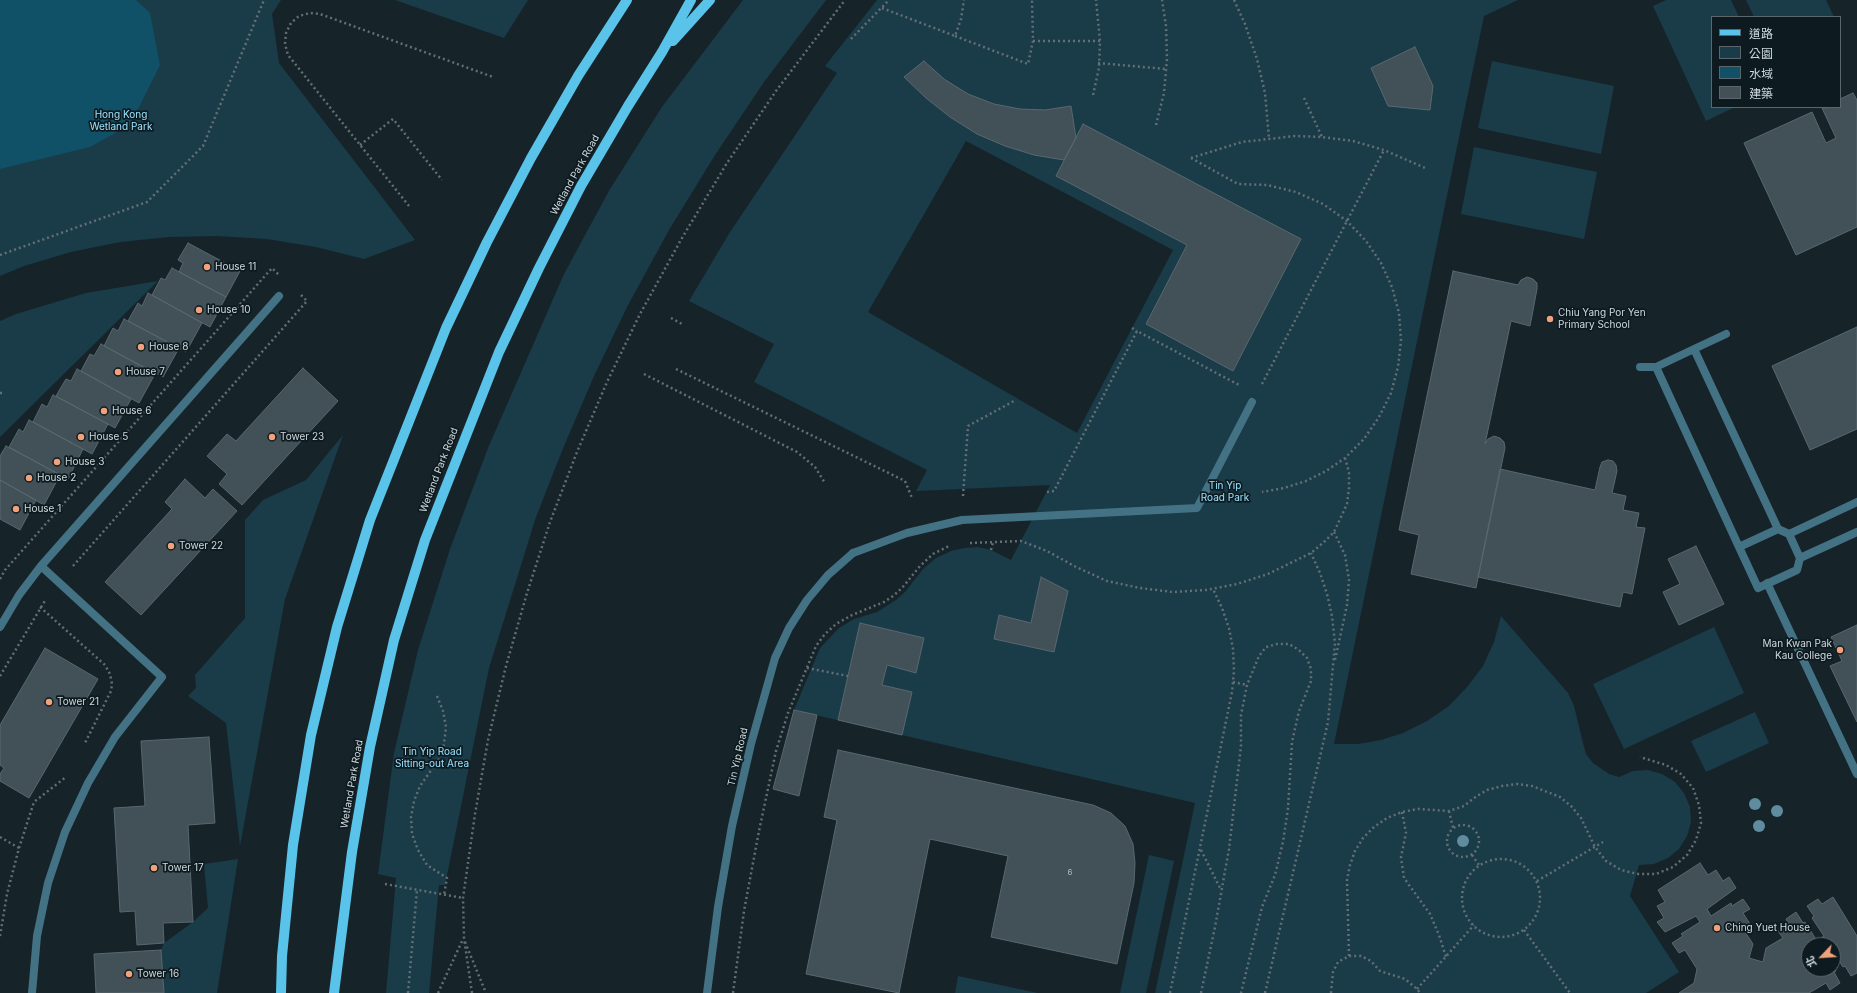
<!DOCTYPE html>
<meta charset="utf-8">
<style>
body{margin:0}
#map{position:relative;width:1857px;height:993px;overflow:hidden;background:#16242a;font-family:Inter,"Noto Sans TC",sans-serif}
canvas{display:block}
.legend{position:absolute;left:1711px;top:16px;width:130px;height:92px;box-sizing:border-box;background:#0d1b20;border:1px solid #5b676c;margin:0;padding:5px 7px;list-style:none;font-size:12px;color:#d0d9dd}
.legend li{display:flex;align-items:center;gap:8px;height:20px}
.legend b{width:20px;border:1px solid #5b676c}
.north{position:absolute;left:1801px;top:937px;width:40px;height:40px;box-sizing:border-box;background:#0d1b20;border:1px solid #5b676c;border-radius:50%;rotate:245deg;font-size:11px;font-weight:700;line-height:16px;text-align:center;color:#d0d9dd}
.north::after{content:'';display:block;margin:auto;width:14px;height:18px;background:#f1a17c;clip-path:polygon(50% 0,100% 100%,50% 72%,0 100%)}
</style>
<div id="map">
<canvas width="1857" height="993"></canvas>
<ul class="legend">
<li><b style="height:5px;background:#5ac3ea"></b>道路</li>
<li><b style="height:11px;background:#1a3b48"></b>公園</li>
<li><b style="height:11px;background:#105167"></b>水域</li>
<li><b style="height:11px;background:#425158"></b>建築</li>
</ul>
<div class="north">北</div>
</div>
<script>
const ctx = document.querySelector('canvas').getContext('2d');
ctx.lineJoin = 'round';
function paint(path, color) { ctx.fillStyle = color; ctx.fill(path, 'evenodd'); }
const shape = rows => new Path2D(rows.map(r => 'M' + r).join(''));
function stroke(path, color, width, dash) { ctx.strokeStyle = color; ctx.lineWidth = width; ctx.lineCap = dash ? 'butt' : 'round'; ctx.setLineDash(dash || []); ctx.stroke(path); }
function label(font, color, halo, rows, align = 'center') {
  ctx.font = font + ' Inter,sans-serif'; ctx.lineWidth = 3.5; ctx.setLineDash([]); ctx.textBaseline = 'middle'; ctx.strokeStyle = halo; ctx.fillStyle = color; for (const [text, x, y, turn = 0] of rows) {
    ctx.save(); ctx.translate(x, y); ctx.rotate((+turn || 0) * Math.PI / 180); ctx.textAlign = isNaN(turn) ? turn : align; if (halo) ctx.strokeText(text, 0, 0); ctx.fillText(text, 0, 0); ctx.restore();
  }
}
paint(shape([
 [0,0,281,0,272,14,279,63,415,240,364,259,316,247,267,239,218,236,169,237,120,242,71,252,24,266,0,276],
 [395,0,528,0,504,38],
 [743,0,826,0,764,82,715,155,669,230,627,307,594,376,564,446,536,517,489,668,445,885,439,885,429,993,386,993,396,878,378,874,394,753,418,650,450,549,488,448,564,274,610,189,662,107],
 [877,0,1518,0,1484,16,1334,744,1358,744,1381,740,1403,733,1427,721,1449,706,1467,687,1483,666,1494,642,1501,616,1568,693,1574,706,1583,743,1586,754,1593,763,1609,774,1619,777,1633,771,1648,770,1662,774,1675,782,1684,793,1690,807,1691,822,1687,836,1679,849,1668,858,1654,864,1639,865,1630,896,1679,972,1646,993,1155,993,1195,803,794,710,820,648,839,628,854,619,877,612,896,600,905,592,923,569,936,558,951,551,964,548,978,547,991,550,1011,560,1050,485,916,491,927,470,754,382,774,344,689,301,730,232,837,73,825,66],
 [966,141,1173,250,1077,433,868,312],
 [1666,0,1731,0,1739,17,1712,17,1712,107,1735,107,1706,121,1653,6],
 [1746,0,1826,0,1834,17,1754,17],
 [1492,61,1614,86,1601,154,1478,128],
 [1474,147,1597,172,1584,239,1461,214],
 [158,281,0,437,0,321,16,314,86,293],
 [343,435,285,599,240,846,226,723,188,696,196,688,195,675,245,618,245,520,263,500,306,480],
 [1714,627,1744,693,1624,749,1593,684],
 [1755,712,1769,743,1706,772,1691,741],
 [1149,855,1174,861,1146,993,1120,993],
 [238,859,217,993,164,993,161,950,164,943,193,922,208,908,204,864],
 [958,976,1038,993,955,993]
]), '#1a3b48');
paint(shape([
 [0,0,136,0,150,13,160,65,130,125,90,147,0,169]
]), '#105167');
const building = shape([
 [1415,47,1433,86,1430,110,1388,106,1371,68,1415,47],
 [924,61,944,79,968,94,994,104,1020,109,1045,110,1071,106,1076,138,1064,160,1034,155,1005,146,977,134,950,117,926,98,904,77,924,61],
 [1853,93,1857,100,1857,227,1796,255,1744,143,1812,112,1826,143,1836,138,1822,108,1840,107,1840,99,1853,93],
 [1083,124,1301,239,1233,371,1146,324,1187,245,1056,176,1083,124],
 [188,243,240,271,226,297,179,272,183,263,178,260,188,243],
 [172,268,226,297,210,327,152,295,161,278,165,280,172,268],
 [1453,271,1518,285,1521,280,1527,277,1533,279,1537,283,1537,289,1530,326,1511,321,1485,444,1488,439,1494,436,1500,438,1504,442,1505,448,1476,588,1411,574,1419,535,1399,530,1453,271],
 [148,293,202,323,186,352,128,321,138,303,142,306,148,293],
 [124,319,179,348,163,377,104,346,113,328,118,331,124,319],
 [1857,327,1857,429,1810,450,1772,366,1857,327],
 [101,344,155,374,139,403,81,371,90,354,94,356,101,344],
 [303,368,338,401,242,505,219,484,227,474,207,456,227,434,236,441,303,368],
 [77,369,131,399,115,428,56,396,66,379,71,381,77,369],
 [53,395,108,424,92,454,33,422,42,404,47,407,53,395],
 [29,420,83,449,68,479,9,447,19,429,23,432,29,420],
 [6,446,60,475,44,505,0,480,0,456,6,446],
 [1608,460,1613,461,1616,465,1617,471,1612,493,1626,496,1623,510,1639,513,1636,527,1645,528,1632,594,1623,592,1620,607,1478,577,1500,469,1595,490,1600,467,1602,462,1608,460],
 [185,479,205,498,213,489,237,511,141,615,105,582,172,509,165,502,185,479],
 [0,480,36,500,20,530,0,519,0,480],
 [1696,546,1724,604,1679,625,1663,592,1680,584,1668,559,1696,546],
 [1041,577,1068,591,1054,652,994,639,999,615,1031,623,1041,577],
 [860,623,924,638,916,673,887,665,882,685,912,692,902,735,838,720,860,623],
 [1857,625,1857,722,1830,666,1842,661,1831,637,1857,625],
 [45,648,98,679,29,798,0,781,0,774,4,768,0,765,0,725,45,648],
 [794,710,817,715,799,796,773,789,794,710],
 [209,737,215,823,188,825,193,922,163,923,164,943,137,945,135,911,120,912,114,808,145,806,141,741,209,737],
 [838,750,1093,805,1111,813,1125,826,1133,844,1135,863,1134,883,1117,964,991,937,1008,856,930,839,899,993,806,974,837,820,824,817,838,750],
 [1700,863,1708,875,1716,870,1723,881,1729,877,1736,888,1707,909,1711,916,1731,903,1732,906,1743,899,1750,909,1743,913,1750,924,1743,929,1753,944,1749,958,1763,962,1766,948,1783,938,1778,931,1789,925,1786,919,1796,912,1803,923,1805,922,1817,941,1824,936,1812,918,1814,916,1807,906,1818,899,1822,904,1833,897,1857,936,1857,973,1851,976,1845,966,1843,967,1833,951,1833,945,1809,945,1809,969,1833,969,1833,966,1836,971,1834,972,1840,983,1830,990,1826,983,1809,993,1679,993,1694,983,1697,969,1685,950,1679,953,1672,943,1683,936,1681,934,1700,922,1696,916,1665,932,1657,922,1664,918,1657,906,1665,902,1658,890,1700,863],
 [161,950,164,993,96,993,94,954,161,950]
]);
paint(building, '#425158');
stroke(building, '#58686f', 1);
stroke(shape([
 [1234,0,1245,24,1257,59,1265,93,1269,138],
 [882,8,955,36,961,19,964,0],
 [955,36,1028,64,1033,41,1032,0],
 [851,39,889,0],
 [1033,41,1100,41],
 [1098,63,1166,69],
 [1093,95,1099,68,1100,41,1096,0],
 [1304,98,1322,137],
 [1156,125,1164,93,1167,59,1166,26,1162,0],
 [360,145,393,119,442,180],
 [1191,158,1238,184,1267,185,1296,192,1323,204,1347,221,1366,241,1381,263,1392,287,1399,313,1401,340,1398,367,1391,393,1379,417,1364,439,1345,458,1326,471,1306,481,1284,488,1262,492],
 [1191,158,1242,142,1295,136,1322,137,1353,141,1384,150,1425,168],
 [409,206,288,55,285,44,286,33,291,23,299,16,310,13,320,14,493,77],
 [0,255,147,202,203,146,264,0],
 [671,318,682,324],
 [1132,328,1137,331],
 [676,369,905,481,912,498],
 [644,374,797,452,815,467,825,483],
 [1262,384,1384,150],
 [0,393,3,393],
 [1047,492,1054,491,1137,331,1239,385],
 [963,496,968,426,1014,401],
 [1334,532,1345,555,1349,580,1347,605,1335,660],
 [970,543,1021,541,1047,551,1076,567,1107,581,1140,588,1173,592,1206,590,1237,584,1268,574,1311,553,1323,543,1334,532,1347,504,1349,488,1349,472,1345,458],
 [991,550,993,542],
 [73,566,307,301,301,295],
 [0,579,5,570,272,268,279,275],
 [40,607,105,665,110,674,112,684,111,691,84,745],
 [807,668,848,676],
 [0,676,46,599],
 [1233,682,1247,685],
 [437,696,443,711,446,727,444,744,439,759,420,786,414,801,411,817,412,834,418,850,427,865,447,878,444,895],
 [1449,811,1453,828],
 [1402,812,1406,833,1401,857,1404,878,1430,914,1439,935,1446,957],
 '1447 841a16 16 0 1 1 32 0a16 16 0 1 1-32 0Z',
 [0,837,19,848],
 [1201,850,1221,890],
 [1472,855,1479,865],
 '1462 898a39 39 0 1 1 78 0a39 39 0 1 1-78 0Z',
 [1537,881,1603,842],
 [385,884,463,898],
 [1524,930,1570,993],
 [0,936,7,894,19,848,34,802,66,777],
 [465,942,486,993],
 [1349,956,1347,880,1350,865,1355,851,1363,838,1374,827,1387,818,1402,812,1418,809,1449,811,1464,806,1474,798,1487,790,1502,786,1517,784,1532,786,1560,797,1572,807,1581,818,1595,847,1606,861,1621,870,1638,874,1656,874,1673,867,1687,855,1696,840,1701,823,1699,805,1693,788,1681,774,1666,765,1640,757],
 [1417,989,1474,925],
 [408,993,417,890],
 [438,993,463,939],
 [472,993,464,938,463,898,475,814,488,740,506,666,527,593,550,522,577,452,607,382,640,314,682,238,727,163,776,91,845,0],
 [733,993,744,911,759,831,776,751,788,713,816,646,825,634,836,624,852,615,884,602,893,596,902,588,920,566,933,554,949,546],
 [1170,993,1232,692,1234,671,1233,649,1229,628,1222,608,1213,589],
 [1201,993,1215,927,1229,849,1241,746,1241,715,1247,685,1259,656,1266,647,1277,644,1289,644,1299,650,1307,658,1311,669,1311,681,1299,711,1292,742,1288,808,1283,842,1275,875,1262,907,1241,993],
 [1265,993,1328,722,1335,643,1332,616,1327,594,1320,573,1311,553],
 [1331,993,1333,972,1338,962,1349,956,1361,956,1371,961,1380,971,1405,979,1417,989,1420,993]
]), '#646f75', 2.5, [2, 3]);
stroke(shape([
 [1694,349,1726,334],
 [1640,367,1656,367],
 [1789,534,1857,502],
 [1739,547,1656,367,1694,349,1778,529],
 [853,553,907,533,962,520,1197,508,1252,402],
 [1800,558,1789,534,1778,529,1739,547,1758,588,1797,570,1800,558,1857,532],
 [1767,583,1857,774],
 [0,627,19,595,41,566,279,296],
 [32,993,37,936,48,883,65,832,88,783,115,737,162,677,41,566]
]), '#437285', 8);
stroke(shape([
 [707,993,718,907,732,826,751,744,775,658,789,628,807,600,828,575,853,553]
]), '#437285', 8);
stroke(shape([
 [673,41,710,0],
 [281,993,282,956,293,845,311,735,337,627,370,520,446,328,487,242,531,158,578,76,627,0],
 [334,993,352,852,370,747,394,640,425,540,499,352,539,268,581,186,628,106,662,52,691,0]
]), '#5ac3ea', 10);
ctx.fillStyle = '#5f8c9f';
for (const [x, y] of [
 [1755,804],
 [1777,811],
 [1759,826],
 [1463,841]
]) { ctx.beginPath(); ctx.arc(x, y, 6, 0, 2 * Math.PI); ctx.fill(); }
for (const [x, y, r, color] of [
 [207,267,4,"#f1a17c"],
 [199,310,4,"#f1a17c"],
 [1550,319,4,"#f1a17c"],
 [141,347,4,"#f1a17c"],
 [118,372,4,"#f1a17c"],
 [104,411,4,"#f1a17c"],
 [81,437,4,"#f1a17c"],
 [272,437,4,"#f1a17c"],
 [57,462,4,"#f1a17c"],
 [29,478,4,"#f1a17c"],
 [16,509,4,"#f1a17c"],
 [171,546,4,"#f1a17c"],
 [1840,650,4,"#f1a17c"],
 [49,702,4,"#f1a17c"],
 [154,868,4,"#f1a17c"],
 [1717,928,4,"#f1a17c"],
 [129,974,4,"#f1a17c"]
]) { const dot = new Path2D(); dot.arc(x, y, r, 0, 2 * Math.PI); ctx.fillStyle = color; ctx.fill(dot); stroke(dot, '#0d1b20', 1.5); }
label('8px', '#acb7bc', null, [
 ["6",1070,873]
]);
label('10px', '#9be1fe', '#0d1b20', [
 ["Hong Kong",121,115],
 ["Wetland Park",121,127],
 ["Tin Yip",1225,486],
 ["Road Park",1225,498],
 ["Tin Yip Road",432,752],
 ["Sitting-out Area",432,764]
]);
label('10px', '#d0d9dd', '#0d1b20', [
 ["Wetland Park Road",575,175,-61],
 ["Wetland Park Road",439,470,-69],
 ["Tin Yip Road",738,757,-77],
 ["Wetland Park Road",352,784,-80]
]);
label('10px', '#d0d9dd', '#0d1b20', [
 ["House 11",215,267],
 ["House 10",207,310],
 ["Chiu Yang Por Yen",1558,313],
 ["Primary School",1558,325],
 ["House 8",149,347],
 ["House 7",126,372],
 ["House 6",112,411],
 ["House 5",89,437],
 ["Tower 23",280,437],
 ["House 3",65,462],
 ["House 2",37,478],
 ["House 1",24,509],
 ["Tower 22",179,546],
 ["Man Kwan Pak",1832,644,"right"],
 ["Kau College",1832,656,"right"],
 ["Tower 21",57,702],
 ["Tower 17",162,868],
 ["Ching Yuet House",1725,928],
 ["Tower 16",137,974]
], 'left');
</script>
